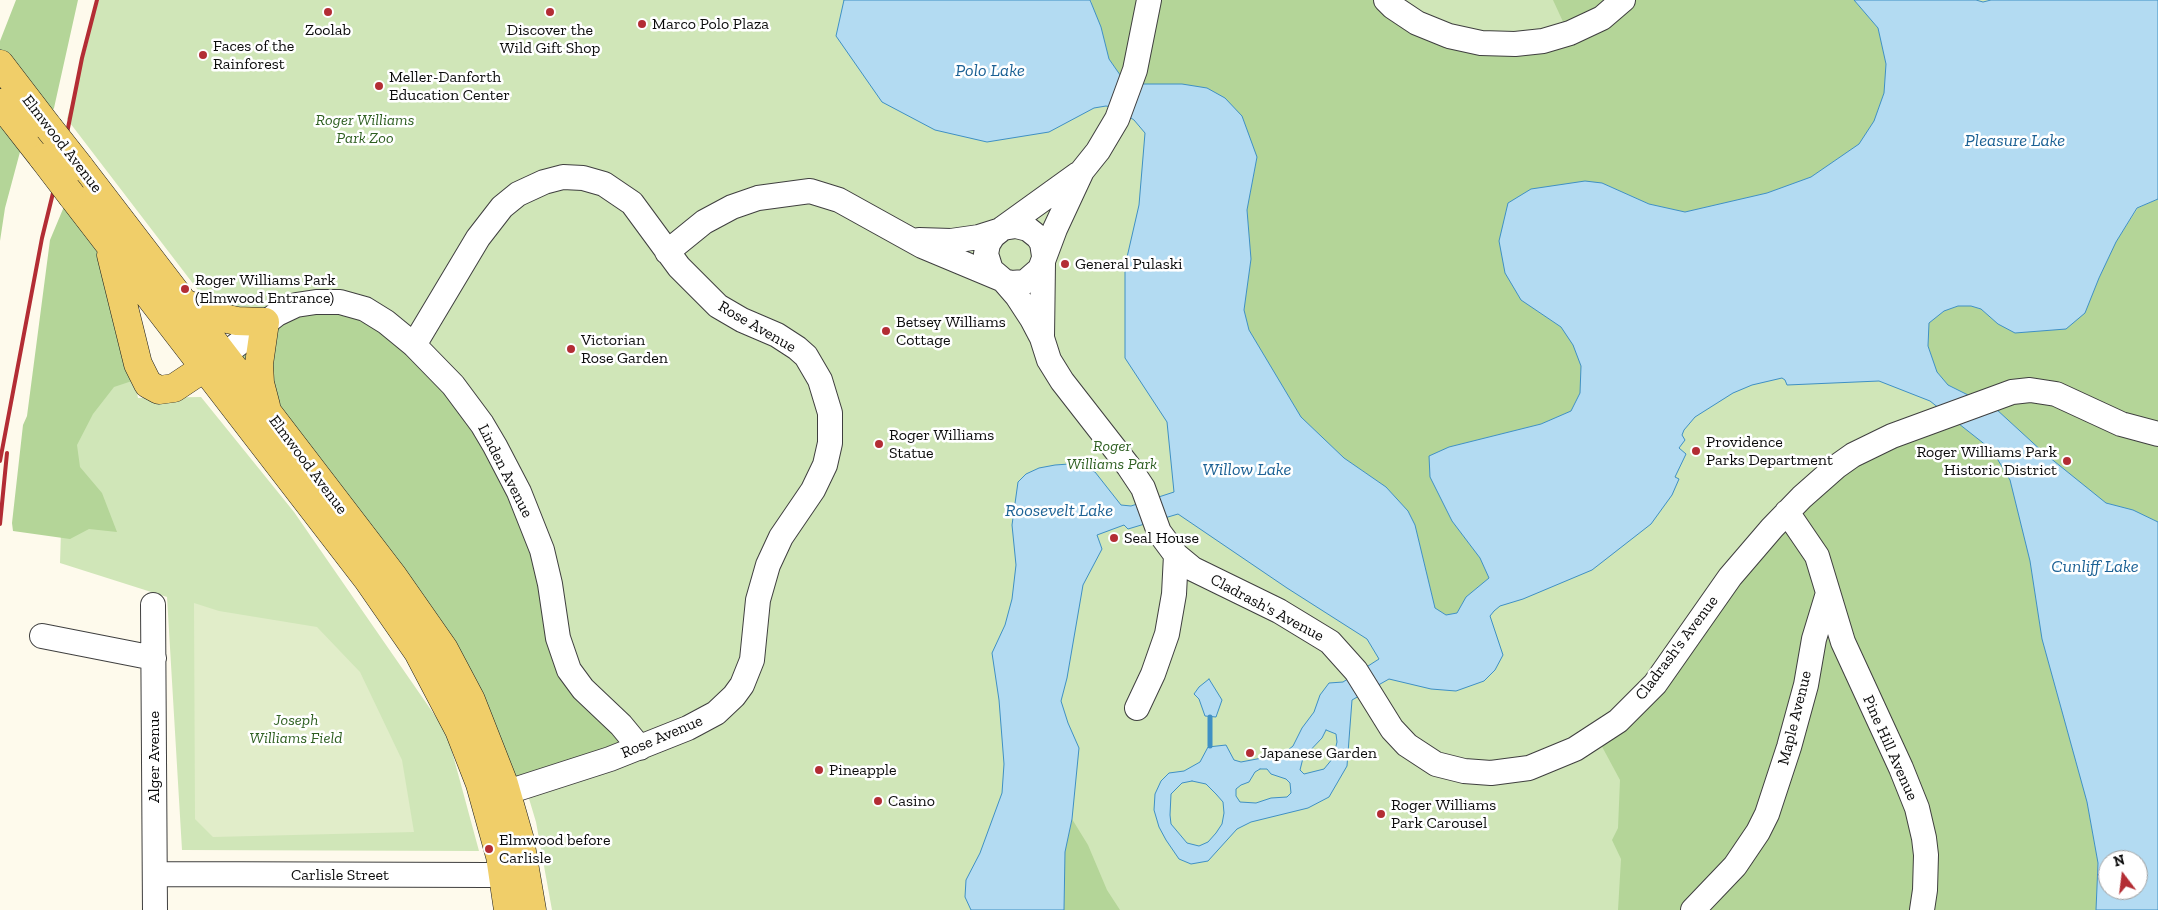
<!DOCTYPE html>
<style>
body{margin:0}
#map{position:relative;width:2158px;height:910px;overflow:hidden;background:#fefaec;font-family:"Zilla Slab",serif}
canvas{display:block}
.north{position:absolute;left:2098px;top:850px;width:50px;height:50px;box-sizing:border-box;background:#fff;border:1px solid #9e9e9e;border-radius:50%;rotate:345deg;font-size:14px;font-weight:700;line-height:20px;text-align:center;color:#0c0c0c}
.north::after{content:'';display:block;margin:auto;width:18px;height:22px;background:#b32d34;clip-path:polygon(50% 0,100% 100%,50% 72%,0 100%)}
</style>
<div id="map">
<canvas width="2158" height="910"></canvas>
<div class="north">N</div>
</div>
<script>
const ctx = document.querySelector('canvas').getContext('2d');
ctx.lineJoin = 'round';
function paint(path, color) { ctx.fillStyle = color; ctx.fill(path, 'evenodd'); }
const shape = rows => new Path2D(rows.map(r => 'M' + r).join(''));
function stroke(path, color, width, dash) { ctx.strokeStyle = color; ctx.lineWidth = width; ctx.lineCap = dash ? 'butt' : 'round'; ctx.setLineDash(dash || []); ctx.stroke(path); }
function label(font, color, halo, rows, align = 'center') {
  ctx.font = font + ' "Zilla Slab",serif'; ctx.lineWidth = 5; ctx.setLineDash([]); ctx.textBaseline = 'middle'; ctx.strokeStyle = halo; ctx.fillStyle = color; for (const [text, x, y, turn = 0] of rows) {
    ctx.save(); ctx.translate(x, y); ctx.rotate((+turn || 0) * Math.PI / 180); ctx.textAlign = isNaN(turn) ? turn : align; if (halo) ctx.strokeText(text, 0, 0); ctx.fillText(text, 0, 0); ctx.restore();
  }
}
paint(shape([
 [99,0,2158,0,2158,910,552,910,536,822,524,782,377,524,67,119,89,38,91,24],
 [2108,860,2138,860,2138,890,2108,890],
 [70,242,112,270,138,398,201,397,294,512,447,733,479,851,182,850,167,597,60,563]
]), '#d0e6b8');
paint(shape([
 [16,0,78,0,54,108,47,121,20,152,5,208,0,241,0,41],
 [1091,0,1386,0,1432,32,1571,39,1553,0,1854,0,1878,28,1886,64,1884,93,1874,121,1859,144,1811,177,1767,193,1685,212,1649,204,1602,183,1521,300,1561,327,1574,345,1581,366,1580,393,1571,411,1541,424,1449,447,1430,456,1431,477,1452,521,1480,558,1489,578,1466,597,1457,613,1446,615,1435,608,1415,525,1408,511,1386,487,1344,458,1301,417,1249,330,1244,310,1251,259,1247,210,1257,157,1134,84,1125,82,1109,59,1101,27,1094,12],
 [68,197,78,199,147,376,114,387,93,414,77,445,80,467,102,493,117,532,89,529,70,539,13,531,12,523,23,425,27,416,50,240],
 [2158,199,2158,522,2133,510,2106,503,2044,453,1996,409,1948,385,1937,372,1928,346,1929,323,1944,311,1958,306,1971,306,1981,309,1998,324,2085,313,2099,278,2116,242,2138,208],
 [315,308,356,310,422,348,512,472,567,660,644,746,511,796,466,741,219,367,278,324],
 [1955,421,1992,450,2010,480,2030,561,2042,639,2087,802,2098,863,2096,910,1618,910,1621,859,1612,840,1618,828,1620,780,1599,741,1762,551,1840,473],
 [1072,819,1088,845,1107,890,1120,910,1064,910,1065,852]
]), '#b4d598');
paint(shape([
 [194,603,219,611,317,627,360,672,402,760,414,832,213,837,195,819]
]), '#e1edc9');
const water = shape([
 [844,0,1090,0,1101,27,1109,59,1125,82,1134,84,1182,84,1207,88,1225,98,1242,116,1257,157,1247,210,1251,259,1244,310,1249,330,1301,417,1344,458,1386,487,1408,511,1415,525,1435,608,1446,615,1457,613,1466,597,1489,578,1480,558,1452,521,1430,477,1429,456,1449,447,1541,424,1571,411,1580,393,1581,366,1573,345,1561,327,1521,300,1505,273,1499,241,1508,203,1531,189,1585,181,1602,183,1649,204,1685,212,1767,193,1811,177,1859,144,1874,121,1884,93,1886,64,1878,28,1854,0,1976,0,1983,2,1991,0,2158,0,2158,199,2137,208,2116,242,2099,278,2085,313,2066,329,2015,333,1998,324,1981,309,1971,306,1958,306,1944,311,1929,323,1928,346,1937,372,1948,385,1996,409,2044,453,2106,503,2133,510,2158,522,2158,910,2096,910,2098,863,2087,802,2042,639,2030,561,2010,480,1992,450,1930,401,1879,381,1787,385,1785,380,1782,378,1752,385,1733,393,1695,417,1684,430,1682,435,1685,440,1679,448,1686,454,1675,477,1679,479,1672,495,1651,524,1592,570,1523,599,1500,606,1494,611,1490,616,1503,655,1495,670,1484,681,1456,691,1431,689,1389,679,1352,700,1347,766,1329,797,1308,808,1251,822,1237,829,1208,861,1191,864,1179,859,1166,840,1159,827,1154,810,1155,794,1161,781,1169,773,1184,771,1200,762,1208,747,1226,745,1234,760,1241,762,1283,754,1293,746,1302,728,1314,712,1320,695,1329,683,1343,682,1379,659,1367,639,1287,588,1178,514,1128,529,1124,525,1097,535,1102,549,1083,585,1067,678,1061,701,1068,723,1079,748,1072,819,1065,852,1064,910,971,910,965,897,966,880,980,853,1002,793,1004,764,999,700,992,653,1005,625,1012,599,1016,565,1012,525,1018,482,1026,474,1039,468,1055,465,1069,464,1079,466,1095,472,1121,505,1131,506,1174,492,1167,422,1125,358,1125,266,1139,205,1145,133,1134,120,1116,108,1106,106,1094,108,1049,132,987,142,935,130,882,102,836,36,844,0],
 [1326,730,1336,734,1337,742,1333,758,1324,769,1304,774,1300,770,1303,758,1322,738,1326,730],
 [1260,769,1267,769,1271,774,1286,779,1290,783,1291,793,1287,797,1271,798,1256,803,1240,802,1236,796,1236,789,1241,785,1249,782,1255,772,1260,769],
 [1192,781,1206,784,1216,794,1223,802,1224,813,1222,824,1216,833,1208,842,1199,846,1187,843,1171,824,1170,815,1171,794,1182,783,1192,781],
 [2108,860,2138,860,2138,890,2108,890,2108,860],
 [1209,679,1222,700,1216,717,1205,716,1199,699,1194,694,1199,687,1209,679]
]);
paint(water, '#b3dbf2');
stroke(water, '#3f90c4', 1);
stroke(shape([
 [1210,717,1210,746]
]), '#3f90c4', 5);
const minor = shape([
 [1386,0,1393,7,1417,23,1449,36,1481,43,1515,44,1543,41,1570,33,1602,18,1623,0],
 [1003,228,1078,174],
 [919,240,951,241,979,237,998,231],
 [667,252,704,222,732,207,758,198,810,191,839,200,922,246,1001,279],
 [1044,256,1042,243,1038,237,1028,229,1016,226,1003,228,993,236,988,244,986,254,991,270,1004,281,1011,283,1025,282,1040,269,1055,229,1082,171,1098,151,1117,119,1135,70,1149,0],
 [1004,281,1017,296,1032,319,1042,338,1049,360,1062,381,1129,467,1143,488,1159,532,1176,555,1193,569,1279,611,1330,642,1356,671,1392,729,1407,745,1436,764,1464,771,1491,773,1529,768,1575,749,1618,721,1655,684,1730,577,1772,528,1802,497,1836,467,1853,455,1892,436,2012,392,2030,390,2056,394,2121,424,2158,434],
 [1042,337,1043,263],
 [414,345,478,238,502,207,518,194,544,182,563,177,583,178,604,184,632,203,679,267,718,306,742,320,777,335,797,348,806,356,820,380,830,413,830,443,825,465,813,490,781,537,768,565,758,600,752,660,742,685,734,696,716,713,688,728,610,759,489,798],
 [224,355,277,314,296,305,316,302,340,302,365,309,386,322,414,345,453,385,482,424,495,446,519,492,542,550,550,584,558,638,569,670,583,689,621,725,640,748],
 [1787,512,1817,556,1843,642,1901,768,1917,808,1924,838,1926,855,1925,890,1922,910],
 [153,605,155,910],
 [42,636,154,658],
 [1137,708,1153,674,1167,634,1174,594,1176,555],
 [155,874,488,875,522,871],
 [1693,910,1735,866,1758,832,1767,814,1789,747,1806,685,1814,639,1828,593]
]);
const major = shape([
 [0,64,49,128],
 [0,103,43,158],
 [79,166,393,576,444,649,471,700,504,784,520,840,532,910],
 [72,196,368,580,418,652,459,730,480,784,500,856,508,910],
 [111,255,138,364,148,384,159,390,174,388,219,358],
 [184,303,223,318,237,321,265,322,259,364,260,383,266,406]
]);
stroke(minor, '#3f3f3f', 26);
stroke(major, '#1d1d1d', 29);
stroke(minor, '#fff', 24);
stroke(major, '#f0ce69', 28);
stroke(shape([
 [0,461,42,238,64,148,82,58,97,0],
 [0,524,7,453]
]), '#b32d34', 4);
const majorBridge = shape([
 [49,128,79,166],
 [43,158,72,196]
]);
stroke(majorBridge, '#1d1d1d', 29, []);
stroke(majorBridge, '#f0ce69', 28);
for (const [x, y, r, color] of [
 [328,12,5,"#b32d34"],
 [550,12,5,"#b32d34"],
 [642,24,5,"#b32d34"],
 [203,55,5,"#b32d34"],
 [379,86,5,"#b32d34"],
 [1065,264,5,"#b32d34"],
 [185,289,5,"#b32d34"],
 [886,331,5,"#b32d34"],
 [571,349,5,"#b32d34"],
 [879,444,5,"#b32d34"],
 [1696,451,5,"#b32d34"],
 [2067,461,5,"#b32d34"],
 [1114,538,5,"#b32d34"],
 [1250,753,5,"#b32d34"],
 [819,770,5,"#b32d34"],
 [878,801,5,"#b32d34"],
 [1381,814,5,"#b32d34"],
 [489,849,5,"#b32d34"]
]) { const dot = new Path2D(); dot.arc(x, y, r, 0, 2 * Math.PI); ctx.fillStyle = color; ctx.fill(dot); stroke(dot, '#fff', 2); }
label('16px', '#0c0c0c', '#fff', [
 ["Marco Polo Plaza",652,24],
 ["Zoolab",328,30,"center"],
 ["Discover the",550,30,"center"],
 ["Wild Gift Shop",550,48,"center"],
 ["Faces of the",213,46],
 ["Rainforest",213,64],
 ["Meller-Danforth",389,77],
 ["Education Center",389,95],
 ["General Pulaski",1075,264],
 ["Roger Williams Park",195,280],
 ["(Elmwood Entrance)",195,298],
 ["Betsey Williams",896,322],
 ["Cottage",896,340],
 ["Victorian",581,340],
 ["Rose Garden",581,358],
 ["Roger Williams",889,435],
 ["Statue",889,453],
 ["Providence",1706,442],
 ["Parks Department",1706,460],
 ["Roger Williams Park",2057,452,"right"],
 ["Historic District",2057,470,"right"],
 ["Seal House",1124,538],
 ["Japanese Garden",1260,753],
 ["Pineapple",829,770],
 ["Casino",888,801],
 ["Roger Williams",1391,805],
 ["Park Carousel",1391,823],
 ["Elmwood before",499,840],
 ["Carlisle",499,858]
], 'left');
label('italic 16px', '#2e5f21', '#fff', [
 ["Roger Williams",365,120],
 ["Park Zoo",365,138],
 ["Roger",1112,446],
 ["Williams Park",1112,464],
 ["Joseph",296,720],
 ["Williams Field",296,738]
]);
label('16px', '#0c0c0c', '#fff', [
 ["Elmwood Avenue",62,144,52],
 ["Rose Avenue",757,327,30],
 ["Elmwood Avenue",308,465,53],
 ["Linden Avenue",505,471,63],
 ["Cladrash's Avenue",1267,608,28],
 ["Cladrash's Avenue",1677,648,-53],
 ["Maple Avenue",1795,718,-76],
 ["Rose Avenue",662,737,-23],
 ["Pine Hill Avenue",1890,748,66],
 ["Alger Avenue",154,757,-90],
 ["Carlisle Street",340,875]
]);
label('italic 18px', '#1d6295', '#fff', [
 ["Polo Lake",990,71],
 ["Pleasure Lake",2015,141],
 ["Willow Lake",1247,470],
 ["Roosevelt Lake",1059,511],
 ["Cunliff Lake",2095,567]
]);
</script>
